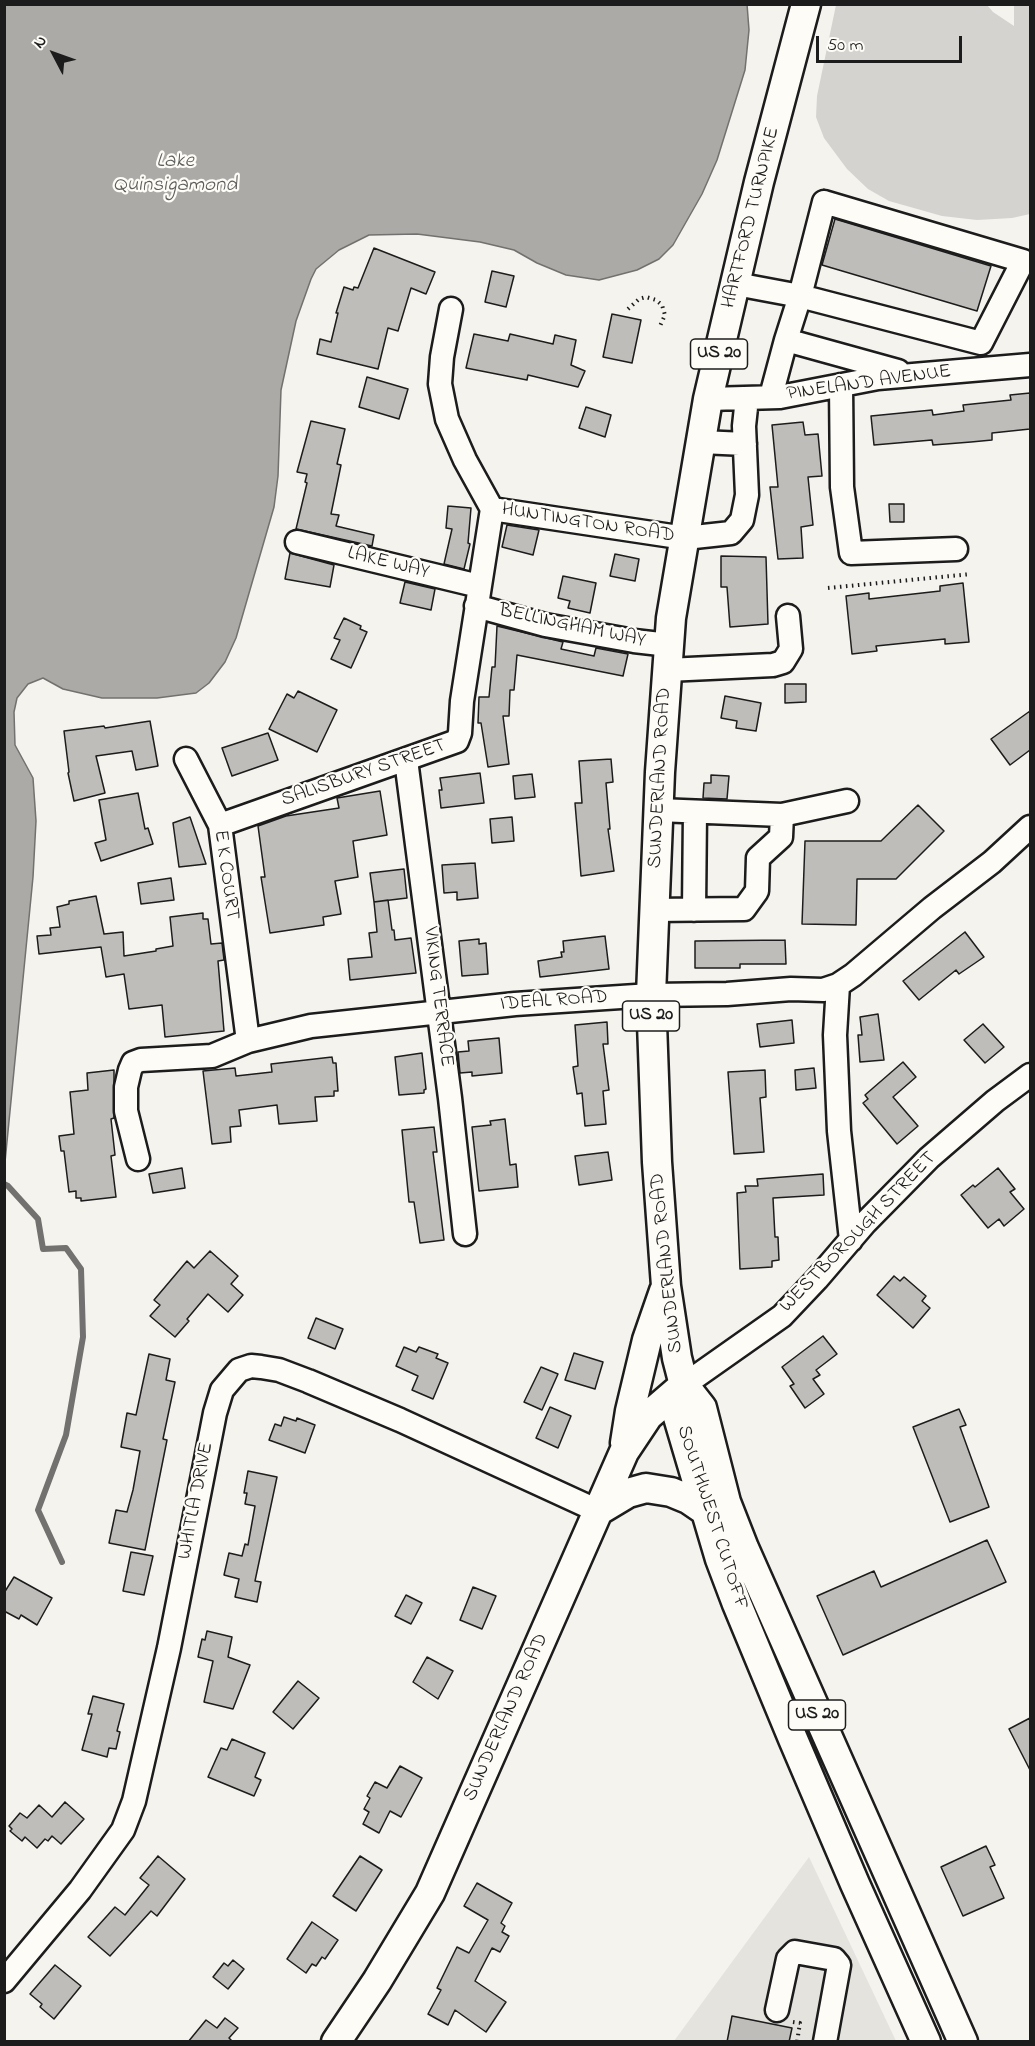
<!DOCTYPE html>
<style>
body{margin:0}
#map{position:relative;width:1035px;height:2046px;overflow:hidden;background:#f4f3ee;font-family:"Indie Flower",sans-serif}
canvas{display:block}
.frame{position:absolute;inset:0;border:6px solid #1c1c1c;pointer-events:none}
.north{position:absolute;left:24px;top:24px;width:60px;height:60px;-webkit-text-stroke:4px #fdfcf7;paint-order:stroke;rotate:311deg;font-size:16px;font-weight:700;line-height:24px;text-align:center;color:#1c1c1c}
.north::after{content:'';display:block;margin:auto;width:21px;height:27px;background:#1c1c1c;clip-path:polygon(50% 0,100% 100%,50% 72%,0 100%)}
.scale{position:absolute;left:816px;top:36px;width:146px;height:27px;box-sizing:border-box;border:3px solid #1c1c1c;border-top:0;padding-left:8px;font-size:18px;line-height:21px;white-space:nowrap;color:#1c1c1c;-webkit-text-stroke:4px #fdfcf7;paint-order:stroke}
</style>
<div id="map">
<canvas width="1035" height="2046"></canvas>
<div class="frame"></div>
<div class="north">N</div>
<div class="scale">50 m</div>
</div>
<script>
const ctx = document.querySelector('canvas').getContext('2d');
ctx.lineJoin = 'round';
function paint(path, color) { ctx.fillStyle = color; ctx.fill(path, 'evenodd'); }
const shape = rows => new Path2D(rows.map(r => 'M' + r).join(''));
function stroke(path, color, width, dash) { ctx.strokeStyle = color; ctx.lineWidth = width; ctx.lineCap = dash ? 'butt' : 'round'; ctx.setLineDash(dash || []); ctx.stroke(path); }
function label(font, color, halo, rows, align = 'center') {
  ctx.font = font + ' "Indie Flower",sans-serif'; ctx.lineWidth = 4.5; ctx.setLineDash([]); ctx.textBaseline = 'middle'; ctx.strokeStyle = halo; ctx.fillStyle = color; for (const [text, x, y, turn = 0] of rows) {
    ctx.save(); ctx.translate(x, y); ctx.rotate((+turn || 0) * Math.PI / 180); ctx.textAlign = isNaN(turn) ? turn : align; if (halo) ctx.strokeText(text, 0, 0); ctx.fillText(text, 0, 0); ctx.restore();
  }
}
paint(shape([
 [809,1857,896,2041,674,2041]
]), '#e4e3de');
paint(shape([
 [836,5,987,5,993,12,1014,26,1014,5,1030,5,1030,214,1012,218,977,220,942,216,889,201,868,189,847,169,824,138,816,117,817,96]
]), '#d4d3cf');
const water = shape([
 [5,4,747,4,749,30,745,70,717,160,702,194,673,245,659,259,637,270,599,280,566,275,537,263,514,250,480,242,417,234,369,235,339,250,316,269,311,279,296,321,281,390,278,476,274,507,236,638,225,662,209,683,196,693,157,698,102,698,63,689,43,678,28,684,17,698,14,712,15,745,33,778,36,821,33,877,5,1162,5,4]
]);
paint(water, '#abaaa6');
stroke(water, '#72716f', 1.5);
stroke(shape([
 [4,1184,8,1186,38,1219,43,1249,66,1248,81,1269,83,1337,66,1435,38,1510,62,1562]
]), '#72716f', 6);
const building = shape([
 [835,219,991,266,977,311,822,265,835,219],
 [374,248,435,272,426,294,411,288,398,331,388,328,378,369,317,354,320,339,331,342,338,313,336,313,344,287,353,290,354,287,358,288,374,248],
 [492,271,514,276,506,307,485,302,492,271],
 [612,314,641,320,632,363,603,357,612,314],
 [474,334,508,341,510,334,553,344,555,335,576,340,571,365,585,371,578,387,528,375,527,380,466,368,474,334],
 [367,377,408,389,399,419,359,407,367,377],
 [1030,393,1030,429,992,433,992,440,971,442,933,445,932,440,874,445,871,416,932,410,933,415,964,411,963,405,1011,400,1010,395,1030,393],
 [586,407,611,415,605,437,579,428,586,407],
 [311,421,345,429,337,464,341,465,331,514,339,515,336,526,374,535,372,546,296,529,307,483,305,482,307,474,297,472,311,421],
 [803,422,805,435,818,434,822,476,808,477,813,525,801,527,803,558,778,559,770,487,778,487,772,425,803,422],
 [889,504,904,504,904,522,890,522,889,504],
 [448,506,471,508,468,543,470,544,464,569,444,564,452,529,446,528,448,506],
 [507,525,539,530,533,555,502,547,507,525],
 [290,553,334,565,330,587,285,579,290,553],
 [615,554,639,559,635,581,610,576,615,554],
 [721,556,766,557,768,624,730,627,727,587,721,587,721,556],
 [563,576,596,583,590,613,568,608,570,601,558,598,563,576],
 [405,582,435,589,431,610,400,603,405,582],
 [963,583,969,642,945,644,945,639,876,646,877,651,852,654,846,596,869,593,869,599,940,591,940,586,963,583],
 [344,618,361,626,360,629,367,632,351,668,331,659,340,640,334,638,344,618],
 [497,626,563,642,561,649,594,656,596,648,628,654,623,676,517,655,514,690,510,690,509,716,503,716,509,764,488,767,481,723,478,723,479,697,489,697,492,667,495,667,497,626],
 [785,684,806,684,806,702,785,703,785,684],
 [298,691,337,710,317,752,269,729,287,694,294,698,298,691],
 [725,696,761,703,756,731,736,728,737,721,721,718,725,696],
 [1030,711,1030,750,1010,765,991,739,1030,711],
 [150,721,158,766,136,770,132,751,96,756,105,793,74,801,68,773,69,772,64,731,104,726,105,728,150,721],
 [268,733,278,760,232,776,222,748,268,733],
 [611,759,613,782,606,783,610,829,608,829,614,871,581,876,575,803,582,803,579,761,611,759],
 [480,773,484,803,441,808,439,790,442,790,440,778,480,773],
 [532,774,535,797,515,799,513,776,532,774],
 [711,775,729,776,727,799,703,798,704,783,711,783,711,775],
 [380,791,387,835,353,841,358,877,335,881,341,914,323,917,324,925,270,933,261,877,265,877,258,826,286,816,339,808,337,798,380,791],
 [138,793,145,829,148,828,153,844,101,861,95,843,106,840,99,800,138,793],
 [918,805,944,831,896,879,857,879,856,925,802,924,805,841,881,841,918,805],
 [190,817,206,864,179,867,173,823,190,817],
 [512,817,514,841,492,843,490,819,512,817],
 [475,863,478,898,457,900,457,892,444,893,442,865,475,863],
 [404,869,407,898,374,902,370,873,404,869],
 [171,878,174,900,141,904,138,883,171,878],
 [96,896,104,934,123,932,124,956,156,951,156,949,173,946,170,917,203,913,203,919,208,919,211,944,222,943,224,960,218,961,224,1031,165,1037,162,1005,129,1009,124,974,106,977,101,947,39,954,37,936,51,935,50,928,60,927,57,907,69,904,69,901,96,896],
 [388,900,392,930,394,930,395,940,411,938,416,973,350,980,348,959,372,957,369,933,377,932,374,902,388,900],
 [965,932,984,957,959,974,956,970,919,1000,903,981,965,932],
 [605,936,609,969,540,977,538,961,562,957,561,952,564,952,563,941,605,936],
 [479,939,479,944,486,943,488,974,462,976,459,941,479,939],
 [785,940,786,964,740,964,740,968,695,968,695,941,785,940],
 [878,1014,884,1060,860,1062,858,1035,862,1035,860,1017,878,1014],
 [792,1020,794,1043,760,1047,757,1024,792,1020],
 [607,1022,608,1044,603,1044,609,1090,603,1091,606,1124,585,1126,582,1093,577,1094,573,1067,578,1066,575,1025,607,1022],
 [983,1024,1004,1047,985,1063,964,1040,983,1024],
 [499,1038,502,1073,472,1076,472,1072,460,1073,458,1052,469,1051,468,1041,499,1038],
 [422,1053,426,1089,424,1090,424,1093,399,1095,395,1057,422,1053],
 [332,1057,333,1063,336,1063,338,1091,334,1091,334,1096,315,1097,317,1121,279,1124,277,1105,239,1110,241,1126,230,1127,231,1142,212,1144,203,1071,235,1068,236,1076,272,1072,271,1064,332,1057],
 [903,1062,916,1077,893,1097,918,1126,897,1144,863,1103,868,1099,865,1095,903,1062],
 [814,1068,816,1088,796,1090,795,1070,814,1068],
 [114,1070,114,1118,111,1119,115,1155,111,1156,116,1197,81,1201,81,1198,76,1198,76,1191,69,1192,64,1151,61,1151,59,1136,74,1134,70,1092,88,1090,87,1073,114,1070],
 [765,1070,766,1097,760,1098,764,1152,734,1154,728,1072,765,1070],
 [505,1119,510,1165,516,1164,518,1187,479,1191,472,1127,491,1125,490,1121,505,1119],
 [434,1127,437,1152,433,1152,444,1240,420,1243,414,1202,409,1202,402,1130,434,1127],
 [608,1152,612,1180,579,1185,575,1156,608,1152],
 [182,1168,185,1188,153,1193,149,1174,182,1168],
 [998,1168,1015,1189,1010,1192,1024,1209,1004,1226,999,1219,988,1228,961,1195,973,1185,975,1187,998,1168],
 [823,1174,824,1195,773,1198,775,1237,778,1237,779,1260,772,1261,772,1267,740,1269,737,1193,746,1192,745,1186,758,1186,757,1179,823,1174],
 [210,1251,238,1276,231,1284,243,1295,228,1312,208,1294,187,1319,189,1321,175,1337,150,1316,160,1305,154,1300,187,1261,194,1268,210,1251],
 [894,1276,900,1281,904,1277,926,1296,922,1301,930,1308,913,1328,877,1295,894,1276],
 [316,1318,343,1329,335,1349,308,1338,316,1318],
 [823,1336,837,1354,816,1370,820,1375,813,1379,824,1394,805,1408,790,1386,794,1384,782,1367,823,1336],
 [404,1347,416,1352,419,1347,438,1354,436,1358,448,1363,433,1399,412,1390,418,1376,396,1366,404,1347],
 [574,1353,603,1362,595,1389,565,1380,574,1353],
 [149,1354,170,1359,166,1380,175,1382,163,1439,167,1440,145,1550,109,1543,116,1510,127,1512,133,1490,140,1451,121,1447,127,1413,136,1415,149,1354],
 [541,1367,558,1374,542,1410,524,1402,541,1367],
 [550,1407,571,1416,558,1448,536,1438,550,1407],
 [959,1409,966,1425,960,1427,989,1507,950,1522,913,1427,959,1409],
 [284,1417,296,1421,297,1418,315,1425,305,1453,269,1440,275,1424,281,1426,284,1417],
 [248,1471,277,1477,255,1581,261,1582,257,1602,235,1597,239,1579,224,1575,229,1553,242,1556,245,1544,248,1545,255,1506,245,1504,247,1493,244,1493,248,1471],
 [987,1540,1006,1582,843,1655,817,1596,874,1571,881,1587,987,1540],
 [131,1552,153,1556,144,1595,123,1591,131,1552],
 [14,1577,52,1598,37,1625,21,1615,19,1619,4,1611,4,1593,14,1577],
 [473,1587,496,1596,482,1629,460,1620,473,1587],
 [406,1595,422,1603,411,1624,395,1616,406,1595],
 [207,1631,232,1637,228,1657,250,1665,233,1709,204,1702,213,1661,198,1657,202,1639,205,1640,207,1631],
 [427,1657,453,1671,438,1699,413,1682,427,1657],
 [298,1681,319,1698,293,1729,273,1712,298,1681],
 [93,1696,124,1704,117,1731,120,1732,116,1749,109,1748,107,1757,82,1750,92,1714,88,1714,93,1696],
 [1030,1718,1030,1770,1009,1729,1030,1718],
 [232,1739,265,1753,255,1777,261,1780,254,1796,208,1777,221,1748,227,1750,232,1739],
 [400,1766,422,1778,401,1817,390,1811,379,1833,363,1824,369,1812,364,1809,370,1798,367,1796,375,1782,387,1788,400,1766],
 [65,1802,84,1819,61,1844,52,1836,48,1841,45,1839,37,1848,25,1837,22,1841,10,1831,12,1829,9,1826,20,1813,27,1818,39,1805,52,1817,65,1802],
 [986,1846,995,1865,990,1867,1004,1898,963,1916,941,1867,986,1846],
 [158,1856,185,1879,157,1916,151,1911,110,1956,88,1937,115,1907,125,1915,149,1885,140,1878,158,1856],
 [360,1856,382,1870,356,1911,333,1896,360,1856],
 [477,1883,512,1903,501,1923,505,1926,502,1932,509,1936,500,1952,492,1948,475,1981,506,2002,486,2032,455,2010,448,2025,428,2014,441,1990,437,1988,457,1947,469,1953,488,1920,464,1906,477,1883],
 [312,1922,338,1940,325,1959,322,1957,316,1966,312,1964,306,1973,287,1959,312,1922],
 [233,1960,244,1969,228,1989,213,1977,224,1963,228,1966,233,1960],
 [55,1965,81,1986,54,2019,40,2007,42,2004,30,1994,55,1965],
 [732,2016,792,2028,789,2042,727,2042,732,2016],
 [225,2018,238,2028,229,2038,233,2042,188,2042,206,2020,217,2028,225,2018]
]);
paint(building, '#bebdba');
stroke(building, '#1c1c1c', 1.5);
const minor = shape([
 [824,202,1023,261,981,343,800,296,824,202],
 [736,284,800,296,786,340],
 [451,309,442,357,440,384,447,419,465,460,492,509],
 [841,385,842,487,851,553,956,549],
 [771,396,786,340,898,371],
 [708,399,780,397,878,378,1030,365],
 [701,442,745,444],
 [492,509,685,538,731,533,742,520,747,495,744,426,747,398],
 [297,542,479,586],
 [476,606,545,625,634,641,669,645],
 [667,670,773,665,783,662,791,649,788,616],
 [186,759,220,825,248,1041],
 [406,760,450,1098,465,1234],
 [782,815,847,801],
 [220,825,457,741,460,733,462,701,492,509],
 [654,910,744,909,757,891,758,858,781,837,782,815,658,810],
 [694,910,695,812],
 [838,985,835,1035,839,1131,851,1240],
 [138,1159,126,1111,126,1087,130,1070,133,1063,141,1060,212,1056,248,1041,311,1026,515,1004,651,995,727,994,791,989,823,990,838,985,853,975,932,908,992,862,1030,827],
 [684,1385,782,1316,817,1279,865,1223,929,1158,995,1101,1030,1075],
 [4,1981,80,1890,123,1830,134,1801,169,1648,215,1413,222,1390,239,1370,251,1366,261,1367,279,1370,308,1381,400,1420,598,1511],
 [777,2010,788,1959,795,1952,834,1959,839,1965,825,2042]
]);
const major = shape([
 [806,4,759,182,708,399,671,618,660,772,651,995,657,1162,666,1286,677,1358,684,1385,678,1417,720,1559,737,1604,793,1739,855,1884,926,2042],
 [684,1385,702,1408,726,1502,744,1548,963,2042],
 [625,1443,630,1411,647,1340,664,1291],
 [598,1511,628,1493,646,1488,671,1492,688,1499,707,1512],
 [336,2042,377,1981,430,1893,624,1452,648,1416,684,1385]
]);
stroke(minor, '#1c1c1c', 27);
stroke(major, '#1c1c1c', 33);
stroke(shape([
 [628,309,639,299,646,297,656,300,662,305,665,315,660,326],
 [828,588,971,574],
 [793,2022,800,2023,797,2042]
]), '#1c1c1c', 4, [1.5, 4.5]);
stroke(minor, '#fdfcf7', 22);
stroke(major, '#fdfcf7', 28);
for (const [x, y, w] of [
 [719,354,57],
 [651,1016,57],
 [817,1715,57]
]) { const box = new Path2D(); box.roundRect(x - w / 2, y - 15, w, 30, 4.5); ctx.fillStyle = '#fdfcf7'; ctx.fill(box); stroke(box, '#1c1c1c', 1.5); }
label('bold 18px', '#1c1c1c', null, [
 ["US 20",719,354],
 ["US 20",651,1016],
 ["US 20",817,1715]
]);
label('20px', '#1c1c1c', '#fdfcf7', [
 ["HARTFORD TURNPIKE",752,218,-76],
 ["PINELAND AVENUE",869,384,-8],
 ["HUNTINGTON ROAD",588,524,9],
 ["LAKE WAY",388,564,14],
 ["BELLINGHAM WAY",572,627,12],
 ["SALISBURY STREET",364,774,-19],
 ["SUNDERLAND ROAD",661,778,-87],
 ["E K COURT",225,875,82],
 ["VIKING TERRACE",437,997,83],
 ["IDEAL ROAD",554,1002,-4],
 ["WESTBOROUGH STREET",859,1233,-46],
 ["SUNDERLAND ROAD",668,1263,-96],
 ["WHITLA DRIVE",197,1501,-79],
 ["SOUTHWEST CUTOFF",711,1518,72],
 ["SUNDERLAND ROAD",507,1718,-66]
]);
label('italic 21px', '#5c5c5a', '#fdfcf7', [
 ["Lake",175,163],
 ["Quinsigamond",175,187]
]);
</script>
